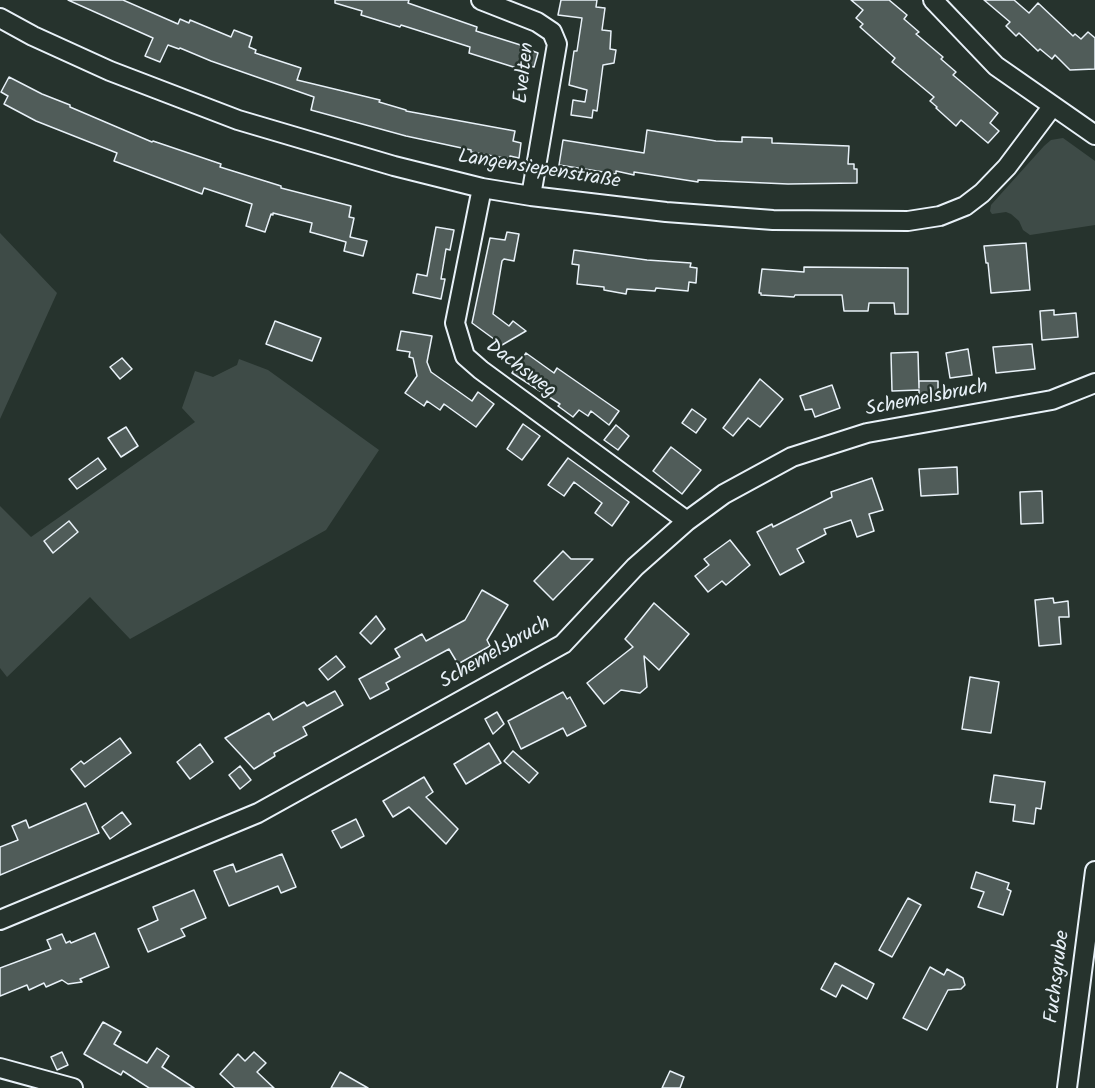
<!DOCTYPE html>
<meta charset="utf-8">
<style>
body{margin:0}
canvas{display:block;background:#26332d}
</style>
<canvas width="1095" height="1088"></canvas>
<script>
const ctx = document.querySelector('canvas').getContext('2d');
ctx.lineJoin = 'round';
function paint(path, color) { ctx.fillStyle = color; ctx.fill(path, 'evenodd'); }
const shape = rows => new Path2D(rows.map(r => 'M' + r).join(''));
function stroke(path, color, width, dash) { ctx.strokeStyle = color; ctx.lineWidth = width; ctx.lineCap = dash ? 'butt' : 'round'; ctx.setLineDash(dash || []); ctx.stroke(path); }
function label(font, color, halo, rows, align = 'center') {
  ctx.font = font + ' Kalam,sans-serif'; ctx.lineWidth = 5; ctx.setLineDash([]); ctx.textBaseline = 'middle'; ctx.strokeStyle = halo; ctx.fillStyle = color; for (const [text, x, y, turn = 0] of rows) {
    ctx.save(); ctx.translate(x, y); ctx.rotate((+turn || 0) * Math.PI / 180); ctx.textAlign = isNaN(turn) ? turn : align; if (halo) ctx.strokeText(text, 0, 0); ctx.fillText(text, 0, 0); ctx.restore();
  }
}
paint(shape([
 [1063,138,1095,161,1095,225,1030,235,1023,230,1019,221,1011,214,1006,212,992,214,990,211,991,205,1044,146,1051,140],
 [0,233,57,293,0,419],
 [239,359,268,370,379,450,326,530,130,639,90,597,7,677,0,668,0,506,31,537,195,422,182,408,195,371,213,377,237,365]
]), '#3e4b47');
const building = shape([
 [68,0,123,0,178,24,180,19,189,23,190,20,231,37,234,30,252,37,249,47,256,50,255,53,301,68,297,80,380,100,379,102,406,110,406,111,515,131,513,141,521,143,519,158,510,156,510,159,471,152,471,150,406,136,311,110,314,97,211,61,180,48,179,49,168,45,160,62,145,56,153,38,68,0],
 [335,0,409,0,408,3,477,27,476,31,530,48,530,50,538,53,534,67,525,65,523,70,469,53,470,47,401,25,400,27,361,15,362,11,335,3,335,0],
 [561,0,597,0,596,7,605,8,602,30,611,31,610,49,616,50,614,63,603,65,597,111,593,110,592,118,571,115,573,100,585,102,587,90,569,85,574,51,577,51,582,18,558,15,561,0],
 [851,0,889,0,907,15,904,19,919,32,916,34,943,57,941,59,956,72,953,75,998,113,990,123,999,131,988,143,961,120,956,126,936,108,937,107,930,101,934,97,892,62,895,58,860,27,863,24,856,18,863,10,851,0],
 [984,0,1014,0,1029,13,1038,3,1073,36,1075,34,1081,39,1088,32,1095,38,1095,69,1070,70,1055,55,1052,59,1040,49,1038,51,1019,33,1016,36,1006,26,1010,22,984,0],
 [9,77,42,94,70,105,70,107,152,142,153,141,221,164,220,167,281,186,281,188,351,206,349,217,354,218,350,237,367,241,363,256,344,251,346,242,310,232,312,223,273,213,273,215,271,214,265,232,246,226,252,204,204,188,202,194,114,161,117,153,36,121,4,104,8,96,1,92,9,77],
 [647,130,716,141,742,142,742,137,772,138,772,143,849,146,848,164,854,164,854,169,857,169,857,183,788,184,698,180,698,182,634,172,634,175,616,171,616,174,559,165,563,140,644,153,647,130],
 [436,227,454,230,450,250,446,249,441,279,445,279,441,299,413,293,417,274,427,276,436,227],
 [507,232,519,234,514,261,504,259,502,261,493,314,509,326,513,321,526,331,490,352,498,342,472,323,490,238,505,240,507,232],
 [1026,243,1030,290,991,293,988,263,986,263,984,246,1026,243],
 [574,250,647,260,691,263,690,267,697,268,696,283,689,282,688,291,656,288,655,291,627,289,626,294,604,290,604,287,577,284,579,265,572,264,574,250],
 [804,267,908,268,908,314,895,314,894,303,869,303,868,311,844,311,842,295,795,295,794,297,761,295,761,293,759,293,762,269,804,272,804,267],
 [1054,310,1054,315,1076,313,1078,337,1042,340,1040,311,1054,310],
 [275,321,321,338,312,361,266,344,275,321],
 [401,331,432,336,427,362,431,372,472,401,478,392,494,404,476,427,444,404,440,410,427,401,424,406,405,393,417,376,413,358,409,357,410,352,397,350,401,331],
 [1032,344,1035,369,996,373,993,347,1032,344],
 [968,349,972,375,950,378,946,353,968,349],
 [918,352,919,388,919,381,938,381,938,395,919,396,919,390,892,391,891,353,918,352],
 [526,353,554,373,557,368,619,411,609,425,591,411,588,416,579,410,573,417,558,406,560,404,512,373,526,353],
 [122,358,132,369,120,379,110,367,122,358],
 [760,379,783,399,760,427,748,418,733,436,723,428,760,379],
 [832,385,840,408,815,417,812,409,805,410,800,396,832,385],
 [692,409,706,419,696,433,682,423,692,409],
 [523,424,540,436,522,460,507,449,523,424],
 [616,425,629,436,618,450,604,440,616,425],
 [126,427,138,446,121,457,108,438,126,427],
 [671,447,701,470,682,494,653,471,671,447],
 [98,458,106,469,77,489,69,479,98,458],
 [568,458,629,502,612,526,595,513,602,503,574,482,564,496,548,485,568,458],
 [957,467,958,494,921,496,919,469,957,467],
 [872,478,883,510,869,514,874,531,857,537,851,520,824,529,826,534,797,549,804,562,780,575,757,532,772,524,773,527,832,497,831,492,872,478],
 [1042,491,1043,523,1021,524,1020,492,1042,491],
 [69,521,78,532,53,553,44,541,69,521],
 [730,540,750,565,726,585,722,581,708,592,695,576,709,565,704,559,730,540],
 [563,551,571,559,593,559,553,600,534,581,563,551],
 [482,590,508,605,487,640,490,646,458,664,449,649,386,683,389,689,370,699,359,679,400,657,395,649,422,634,426,641,465,620,482,590],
 [1053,598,1054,603,1068,601,1069,617,1059,617,1061,644,1039,646,1035,600,1053,598],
 [654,603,689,634,659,670,644,656,647,687,640,693,621,690,604,704,587,683,633,647,625,639,654,603],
 [376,616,385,629,371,644,360,633,376,616],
 [336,656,345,667,328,680,319,669,336,656],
 [970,677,999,682,991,733,962,729,970,677],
 [335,691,343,705,303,727,307,735,274,753,275,756,254,769,225,738,269,713,273,720,304,702,307,706,335,691],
 [563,692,567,699,570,697,586,726,567,736,563,728,521,749,508,721,563,692],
 [497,712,504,724,493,734,485,719,497,712],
 [120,738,131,753,85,787,71,769,81,761,84,764,120,738],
 [489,743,501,763,466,784,454,764,489,743],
 [200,744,213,762,190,779,177,762,200,744],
 [513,751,538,773,529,783,504,761,513,751],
 [240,766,251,780,240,789,229,775,240,766],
 [994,775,1045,782,1041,809,1036,808,1034,824,1013,821,1015,805,990,802,994,775],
 [424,777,433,792,426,797,458,829,446,844,409,807,393,817,383,801,424,777],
 [86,803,99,833,0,875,0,847,18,840,12,826,26,820,29,828,86,803],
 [122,812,131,824,110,839,102,827,122,812],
 [356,819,364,836,341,848,332,831,356,819],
 [282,854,296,887,281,893,278,886,229,906,214,871,233,864,236,872,282,854],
 [976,872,1009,883,1007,889,1011,891,1003,915,978,907,984,892,971,888,976,872],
 [194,890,206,918,181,929,185,936,148,952,138,929,158,920,153,907,194,890],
 [908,898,921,905,892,957,879,950,908,898],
 [95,933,109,967,80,979,82,982,68,984,62,980,46,987,44,983,29,990,27,985,0,996,0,968,51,949,47,940,62,934,66,943,70,941,71,943,95,933],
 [835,963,874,984,867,999,842,985,836,997,821,989,835,963],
 [930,967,944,975,947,969,963,978,965,985,961,989,948,990,927,1030,903,1018,930,967],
 [103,1022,121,1032,114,1044,147,1063,157,1048,169,1056,162,1067,194,1088,149,1088,123,1071,121,1075,84,1054,103,1022],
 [62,1052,68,1065,57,1070,51,1057,62,1052],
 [254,1052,266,1063,257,1072,274,1088,235,1088,220,1074,238,1054,245,1061,254,1052],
 [670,1071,684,1077,680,1088,662,1088,670,1071],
 [340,1072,368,1088,331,1088,340,1072]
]);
paint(building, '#505c59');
stroke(building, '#e8f1f8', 1.5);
const minor = shape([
 [481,0,537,22,552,32,557,44,531,196],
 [933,0,996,66,1095,135],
 [0,18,33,36,110,71,238,120,394,166,482,188,531,196,666,212,773,220,908,221,940,216,965,206,982,193,1007,167,1052,107],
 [482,188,455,323,465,356,481,370,687,521],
 [0,920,258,813,563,644,635,567,687,521,724,494,792,457,867,433,1052,400,1095,383],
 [0,1068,73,1088],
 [1067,1088,1095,871]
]);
stroke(minor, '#e8f1f8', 22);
stroke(minor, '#26332d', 18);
label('20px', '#e8f1f8', '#26332d', [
 ["Evelten",526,73,-84],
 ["Langensiepenstraße",539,171,9],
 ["Dachsweg",520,370,37],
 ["Schemelsbruch",927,400,-11],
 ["Schemelsbruch",496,654,-30],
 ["Fuchsgrube",1059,977,-83]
]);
</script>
